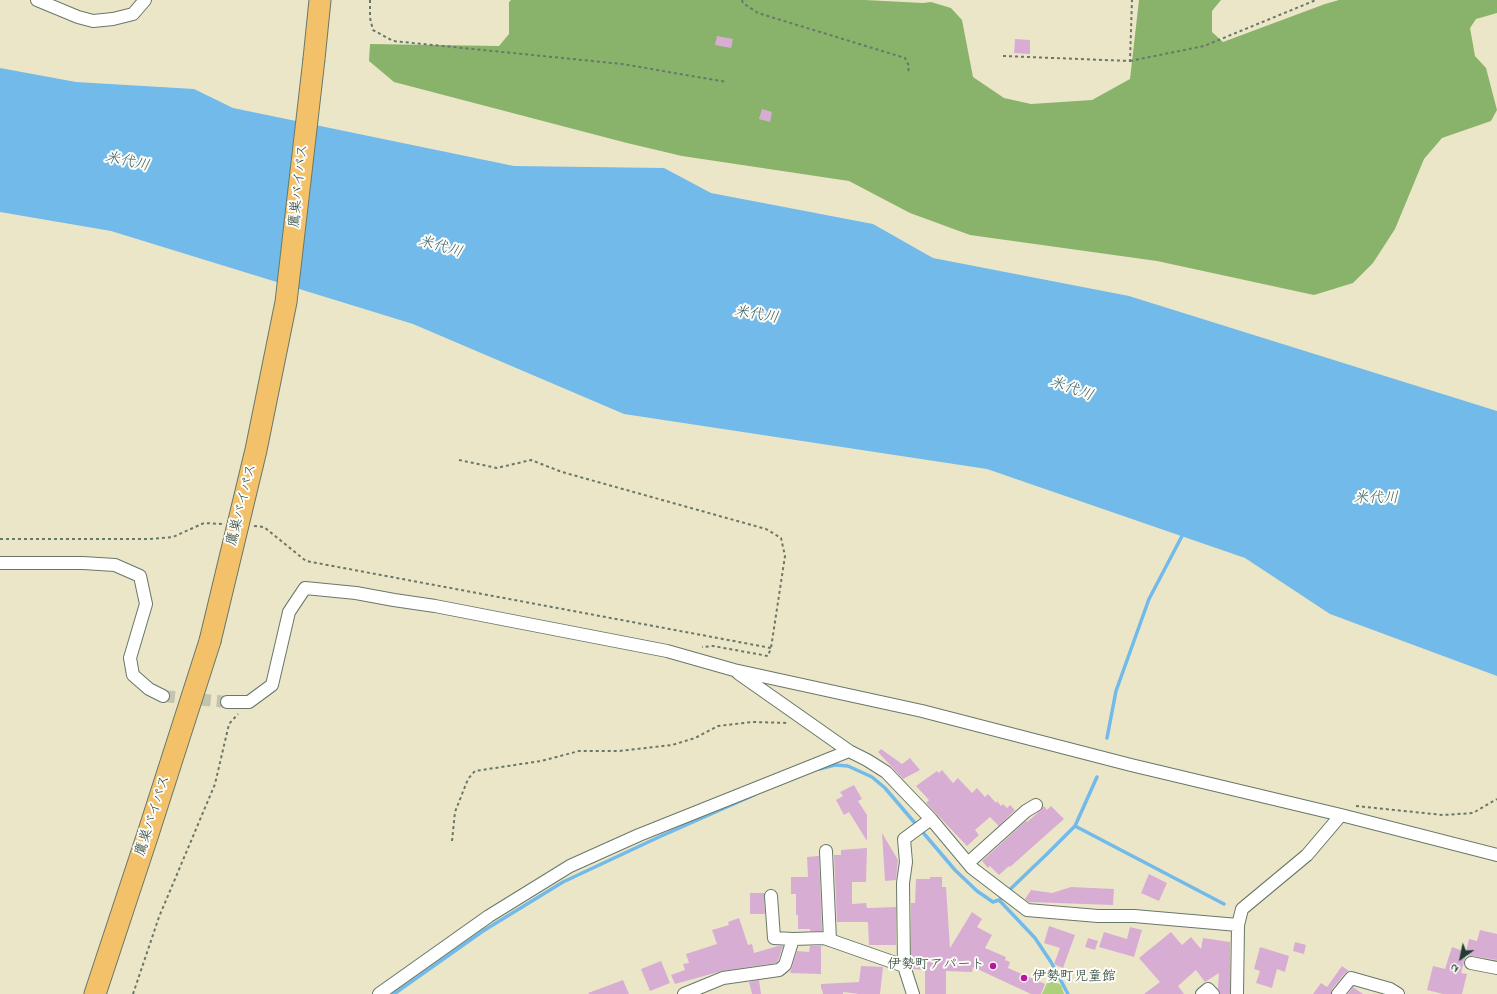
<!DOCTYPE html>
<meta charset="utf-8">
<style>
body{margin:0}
#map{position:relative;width:1497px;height:994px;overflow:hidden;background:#ece6c9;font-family:"Indie Flower",sans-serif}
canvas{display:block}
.north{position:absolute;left:1441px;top:938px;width:40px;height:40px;-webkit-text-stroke:3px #fdfcf7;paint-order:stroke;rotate:213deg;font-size:11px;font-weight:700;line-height:16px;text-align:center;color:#1f3d34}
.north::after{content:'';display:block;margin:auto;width:14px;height:18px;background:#1f3d34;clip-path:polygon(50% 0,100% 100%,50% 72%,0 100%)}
</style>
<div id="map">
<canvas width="1497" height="994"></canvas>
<div class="north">N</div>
</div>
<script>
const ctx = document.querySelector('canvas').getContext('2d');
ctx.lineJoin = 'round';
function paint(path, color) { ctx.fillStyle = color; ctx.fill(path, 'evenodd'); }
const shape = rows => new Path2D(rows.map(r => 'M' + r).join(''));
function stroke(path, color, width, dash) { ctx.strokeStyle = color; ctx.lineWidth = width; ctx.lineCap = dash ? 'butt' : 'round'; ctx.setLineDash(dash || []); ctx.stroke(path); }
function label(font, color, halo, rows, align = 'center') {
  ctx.font = font + ' "Indie Flower","Klee One",sans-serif'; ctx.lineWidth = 4; ctx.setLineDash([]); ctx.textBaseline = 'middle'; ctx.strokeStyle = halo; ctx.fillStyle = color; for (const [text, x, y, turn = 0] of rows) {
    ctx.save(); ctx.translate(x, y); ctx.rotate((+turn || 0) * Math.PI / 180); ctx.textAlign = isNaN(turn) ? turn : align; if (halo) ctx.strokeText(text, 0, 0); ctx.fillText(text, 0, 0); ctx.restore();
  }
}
paint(shape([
 [1049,979,1061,985,1064,994,1042,994]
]), '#acd17a');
paint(shape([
 [511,0,865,0,923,3,931,2,951,8,962,20,973,77,1004,98,1031,104,1092,100,1130,79,1139,0,1221,0,1212,11,1212,32,1223,42,1325,4,1339,0,1497,0,1497,13,1476,19,1470,28,1475,56,1486,68,1497,110,1491,121,1442,138,1424,159,1395,229,1373,263,1353,283,1314,295,1157,261,970,235,910,213,849,181,682,156,627,143,394,82,369,61,370,44,499,46,509,34,509,2]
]), '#89b36a');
paint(shape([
 [0,68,76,82,194,89,233,108,514,166,664,168,711,193,873,224,933,258,1129,296,1497,411,1497,676,1330,614,1245,558,987,469,624,414,413,324,111,231,0,212]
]), '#72baea');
stroke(shape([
 [1107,738,1116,691,1149,599,1182,536],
 [819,769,835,765,848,766,872,777,885,788,955,870,977,891,993,902,999,900,1048,853,1075,826,1097,777],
 [1075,826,1224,904],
 [999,900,1035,938,1051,962,1068,994],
 [394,994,483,931,563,882,659,837,754,795]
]), '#72baea', 3.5);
paint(shape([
 [717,36,733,39,731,48,715,45],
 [1015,39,1030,40,1030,54,1014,53],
 [762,109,772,112,770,122,759,119],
 [881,749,902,764,910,758,920,770,903,779,878,752],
 [942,770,953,783,958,778,972,793,977,788,985,797,988,794,996,803,997,801,1001,806,1003,804,1007,808,1010,805,1015,810,999,826,990,817,975,830,979,835,967,846,926,803,929,800,916,786,937,771,939,773],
 [854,785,862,799,858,801,867,815,867,841,849,812,844,815,836,800,843,796,840,792],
 [1044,806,1047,810,1051,806,1064,819,1010,867,1009,866,999,875,990,866,988,868,982,861,1026,821,1027,822,1040,811],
 [882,833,898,860,896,880,885,881],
 [867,848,866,882,852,882,852,904,866,903,867,908,896,907,896,945,869,945,868,923,867,922,837,922,834,855,841,855,841,850],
 [819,856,822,929,822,931,810,931,810,929,798,929,798,915,796,915,796,894,791,894,791,877,808,877,807,857],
 [1149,874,1167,883,1159,901,1141,893],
 [930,877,942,877,942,887,946,887,950,948,972,912,982,919,977,927,992,935,985,948,1006,957,1005,960,1010,962,1008,968,1045,984,1041,994,1031,994,973,967,972,972,946,971,946,994,925,994,925,970,913,969,911,965,911,903,915,903,916,879,930,879],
 [1071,887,1114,889,1113,905,1029,902,1025,899,1031,890,1052,893],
 [750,893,764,893,765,914,750,914],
 [739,918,748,945,752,944,754,953,778,946,783,946,778,961,776,963,722,971,675,984,671,975,685,970,683,964,689,963,686,954,717,944,712,930,729,925,728,922],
 [1049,926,1075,935,1063,968,1054,964,1060,948,1044,943],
 [1130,927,1142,930,1134,957,1099,947,1104,932,1127,939],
 [1480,930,1497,934,1497,960,1466,955,1461,973,1467,974,1462,994,1443,994,1427,990,1433,966,1445,969,1452,947,1466,952,1469,939,1477,941],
 [1171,932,1182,945,1191,937,1201,949,1203,938,1230,942,1230,994,1220,994,1218,989,1219,973,1205,982,1196,970,1178,986,1184,994,1144,994,1160,982,1139,958],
 [1088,938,1098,941,1095,950,1085,947],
 [1295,942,1306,945,1304,954,1293,951],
 [810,946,821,946,821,974,790,973,797,951,809,952],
 [1260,947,1289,956,1285,972,1277,969,1272,988,1256,983,1260,971,1254,969],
 [661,961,670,983,650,991,641,969],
 [861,966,883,967,880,994,859,994,843,992,843,994,823,994,822,989,821,989,821,984,859,982],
 [1342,966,1349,971,1345,973,1332,989,1331,994,1313,994,1321,983,1327,987],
 [623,980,629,994,589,994,588,993],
 [759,980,761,994,752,994,749,982],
 [1353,987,1363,994,1348,994]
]), '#d8add3');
stroke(shape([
 [163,696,227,702]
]), '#c3c4ab', 12, [12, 6]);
const street = shape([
 [37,0,78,17,93,21,113,19,133,14,145,0],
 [0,563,83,563,115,565,140,576,146,604,130,658,133,675,149,689,163,696],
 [738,673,849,751,867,760,886,772,931,819,972,868,1027,910,1098,916,1134,916,1238,925],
 [227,702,249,702,272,685,289,612,305,588,356,593,394,600,435,606,667,651,734,670,922,711,1131,765,1341,815,1497,855],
 [826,851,830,940],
 [968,863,1026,811,1036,805],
 [771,896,774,938,793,939],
 [1471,963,1497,968],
 [379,994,489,916,570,866,639,835,849,751],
 [684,994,723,978,779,970,785,965,793,939,824,938,904,966],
 [913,994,904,966,903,883,906,862,904,839,931,819],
 [1202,994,1208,989,1213,994],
 [1237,994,1238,925,1242,909,1307,855,1341,815],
 [1338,994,1351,978,1390,989,1398,994]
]);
const highway = shape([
 [314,59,320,0],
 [95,994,148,834,210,641]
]);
stroke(street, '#677868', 14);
stroke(highway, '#677868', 23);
stroke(shape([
 [370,0,370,18,373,30,393,41,622,64,727,82],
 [742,0,743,3,758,13,905,58,909,66,908,73],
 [1003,56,1130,61,1132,0],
 [1130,61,1204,46,1316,0],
 [459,460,497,468,531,460,562,472,766,529,781,538,785,556,771,648],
 [254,526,264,527,306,561,771,648,768,656,713,646,702,647],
 [0,539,149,539,173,537,204,523,222,524],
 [1356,806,1443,815,1473,813,1497,799],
 [452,841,455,812,468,779,475,771,541,761,579,751,619,751,672,745,695,738,718,726,752,722,788,723],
 [133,994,159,917,215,784,229,724,238,714]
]), '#677868', 2, [3, 3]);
stroke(street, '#fff', 12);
stroke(highway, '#f4c16b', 21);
const highwayBridge = shape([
 [210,641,256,450,286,302,314,59]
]);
stroke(highwayBridge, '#677868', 23, []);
stroke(highwayBridge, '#f4c16b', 21);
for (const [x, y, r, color] of [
 [993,966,4,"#b5179e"],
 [1024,978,4,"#b5179e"]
]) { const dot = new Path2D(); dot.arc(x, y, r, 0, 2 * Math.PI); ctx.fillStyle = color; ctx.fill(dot); stroke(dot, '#fdfcf7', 1.5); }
label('14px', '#1f3d34', '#fdfcf7', [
 ["鷹巣バイパス",300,186,-84],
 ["鷹巣バイパス",243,505,-76],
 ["鷹巣バイパス",154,816,-72]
]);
label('14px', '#1f3d34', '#fdfcf7', [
 ["伊勢町アパート",985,966],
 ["伊勢町児童館",1032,978,"left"]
], 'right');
label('italic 15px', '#38626b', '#fdfcf7', [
 ["米代川",127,163,12],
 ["米代川",440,248,16],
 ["米代川",756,316,9],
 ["米代川",1071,390,20],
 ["米代川",1376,500]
]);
</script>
